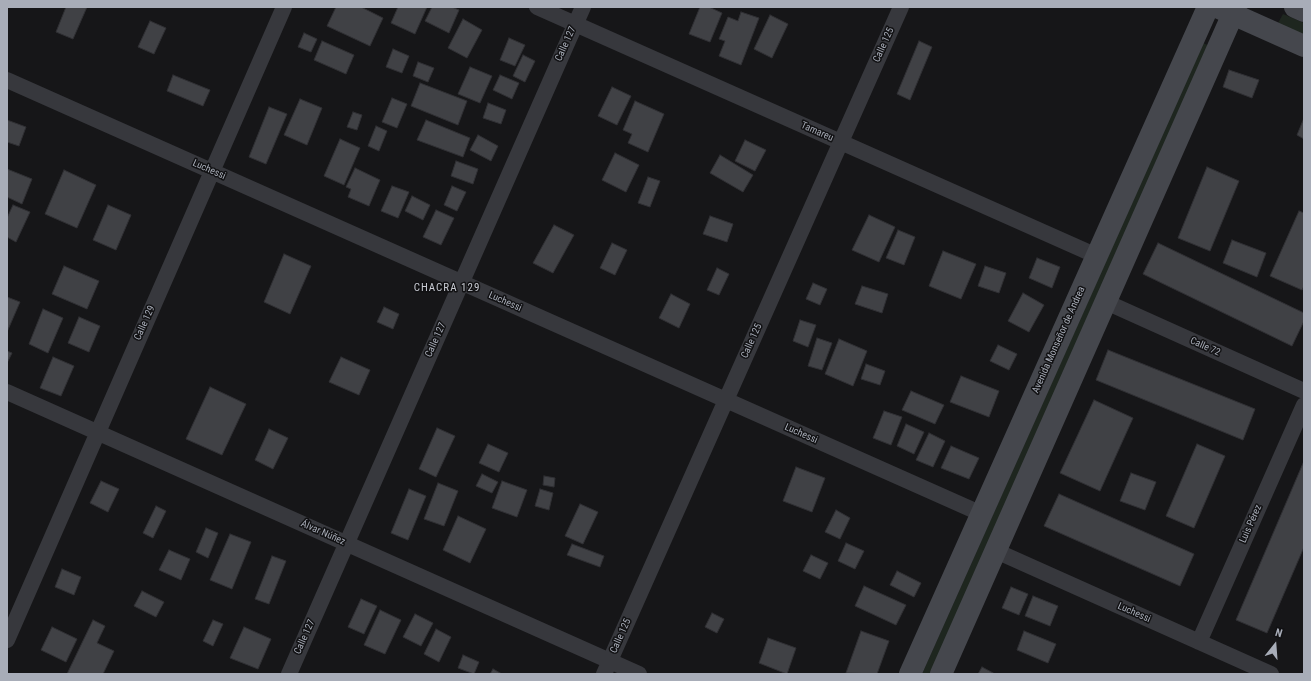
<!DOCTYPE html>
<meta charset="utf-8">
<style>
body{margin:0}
#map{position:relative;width:1311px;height:681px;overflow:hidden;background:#161618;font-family:"Roboto Condensed",sans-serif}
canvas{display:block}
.frame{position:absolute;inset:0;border:8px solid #a8adb8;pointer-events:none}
.north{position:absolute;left:1255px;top:625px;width:40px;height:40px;-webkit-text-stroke:3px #111113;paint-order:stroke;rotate:17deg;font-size:11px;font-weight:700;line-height:16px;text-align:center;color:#a8adb8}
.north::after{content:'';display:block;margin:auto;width:14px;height:18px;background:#a8adb8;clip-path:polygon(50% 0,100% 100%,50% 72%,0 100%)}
</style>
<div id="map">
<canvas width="1311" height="681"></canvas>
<div class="frame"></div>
<div class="north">N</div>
</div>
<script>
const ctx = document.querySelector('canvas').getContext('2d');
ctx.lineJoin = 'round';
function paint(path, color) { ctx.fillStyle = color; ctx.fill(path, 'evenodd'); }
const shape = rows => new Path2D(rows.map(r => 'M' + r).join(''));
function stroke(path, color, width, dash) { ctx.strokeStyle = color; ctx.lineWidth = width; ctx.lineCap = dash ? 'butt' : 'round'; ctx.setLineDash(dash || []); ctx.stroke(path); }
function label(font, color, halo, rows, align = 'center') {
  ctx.font = font + ' "Roboto Condensed",sans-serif'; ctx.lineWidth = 3; ctx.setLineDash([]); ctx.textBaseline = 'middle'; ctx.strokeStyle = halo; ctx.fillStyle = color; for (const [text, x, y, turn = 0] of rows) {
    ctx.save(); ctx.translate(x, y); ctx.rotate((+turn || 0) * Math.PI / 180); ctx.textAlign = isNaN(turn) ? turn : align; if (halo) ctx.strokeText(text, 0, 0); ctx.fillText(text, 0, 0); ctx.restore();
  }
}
paint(shape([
 [1283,14,1304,23,1304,37,1277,25],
 [1203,43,1212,47,933,674,922,674]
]), '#1e261f');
const building = shape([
 [66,7,87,7,73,39,56,32,66,7],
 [336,7,361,7,383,18,370,46,327,26,336,7],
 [398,7,427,7,415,34,391,23,398,7],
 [432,7,452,7,459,10,449,33,425,21,432,7],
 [700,7,709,7,722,13,710,42,689,34,700,7],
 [741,12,759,18,741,65,719,56,725,41,719,39,728,17,738,21,741,12],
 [770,15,788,24,772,58,754,49,770,15],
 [463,19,482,30,467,58,448,48,463,19],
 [150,21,166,28,154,54,138,47,150,21],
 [304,33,317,39,311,52,298,47,304,33],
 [509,38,525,45,515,66,500,60,509,38],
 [322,41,354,55,346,74,314,60,322,41],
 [919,41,932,47,910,100,897,94,919,41],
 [393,49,409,56,402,73,386,67,393,49],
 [523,55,535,61,525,82,513,76,523,55],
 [418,62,434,68,428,82,413,76,418,62],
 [470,67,492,76,480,103,458,94,470,67],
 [1229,70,1259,80,1252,98,1223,87,1229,70],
 [173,75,210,90,203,106,167,91,173,75],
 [500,75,519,83,512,99,493,90,500,75],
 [420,83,467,101,458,125,411,106,420,83],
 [612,87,631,96,617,125,598,116,612,87],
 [392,98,407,104,397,128,382,122,392,98],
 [300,99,322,108,307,145,284,135,300,99],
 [635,101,664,114,648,152,628,143,632,134,623,130,635,101],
 [488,103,506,110,501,124,483,118,488,103],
 [269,107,287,114,266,164,249,157,269,107],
 [353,112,362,115,357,130,347,127,353,112],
 [1304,118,1304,139,1297,135,1304,118],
 [7,120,26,127,19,146,7,142,7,120],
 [426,120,470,138,463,157,417,140,426,120],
 [376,126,387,131,379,151,368,146,376,126],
 [478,135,498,146,491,161,470,150,478,135],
 [340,139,360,148,344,185,324,176,340,139],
 [745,140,766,150,755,171,735,161,745,140],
 [615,153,639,165,626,192,602,180,615,153],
 [720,155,753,175,743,192,710,173,720,155],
 [456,161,478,169,473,184,451,176,456,161],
 [1207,167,1239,181,1210,251,1178,238,1207,167],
 [355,168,380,180,369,206,348,197,351,189,346,187,355,168],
 [7,169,32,179,22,204,7,197,7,169],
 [64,170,96,185,77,228,45,214,64,170],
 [648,177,660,181,650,207,638,203,648,177],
 [392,186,409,192,398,218,381,211,392,186],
 [452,186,466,192,457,211,444,205,452,186],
 [412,196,430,205,423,220,405,211,412,196],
 [13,205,30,212,16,242,7,237,7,218,13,205],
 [108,205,131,215,116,250,93,240,108,205],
 [436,210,454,218,441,245,423,237,436,210],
 [1299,211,1304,213,1304,286,1302,290,1270,276,1299,211],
 [869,215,895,227,879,262,852,250,869,215],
 [710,216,733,224,727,242,703,234,710,216],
 [554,225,574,235,553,273,533,263,554,225],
 [898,230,915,237,904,265,886,258,898,230],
 [1232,240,1266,253,1257,277,1223,263,1232,240],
 [612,243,627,250,615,275,600,268,612,243],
 [1158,243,1304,313,1304,321,1292,346,1143,274,1158,243],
 [943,251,976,264,961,299,929,286,943,251],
 [284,254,311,266,290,314,264,302,284,254],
 [1037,258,1060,267,1052,288,1029,278,1037,258],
 [64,266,99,281,87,309,52,294,64,266],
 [985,266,1006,273,999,293,978,286,985,266],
 [717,268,729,274,719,295,707,290,717,268],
 [813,283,827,289,820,305,806,299,813,283],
 [862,286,888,294,882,313,855,304,862,286],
 [1023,293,1044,305,1029,332,1008,321,1023,293],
 [671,294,690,304,679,328,659,318,671,294],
 [7,297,20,302,7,332,7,297],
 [384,307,399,314,393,329,377,322,384,307],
 [43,309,63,318,48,353,29,344,43,309],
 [79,317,100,326,89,352,68,343,79,317],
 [800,320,816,325,808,347,793,341,800,320],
 [817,338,832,343,822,370,808,366,817,338],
 [839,339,867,351,853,386,825,374,839,339],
 [998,345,1017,354,1009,370,990,361,998,345],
 [1108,350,1255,409,1243,440,1096,380,1108,350],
 [7,351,12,353,7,363,7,351],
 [53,357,74,366,61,396,40,388,53,357],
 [341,357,370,370,359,395,329,382,341,357],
 [866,364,885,371,880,385,861,379,866,364],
 [961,376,999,391,989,417,950,402,961,376],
 [210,387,246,404,222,455,186,439,210,387],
 [911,391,944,405,935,424,902,410,911,391],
 [1094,400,1133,418,1100,491,1060,473,1094,400],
 [884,411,902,417,891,445,873,438,884,411],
 [906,424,924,432,914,454,897,446,906,424],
 [437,428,455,436,436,477,419,469,437,428],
 [269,429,288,438,273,469,255,460,269,429],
 [929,433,945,441,933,467,916,460,929,433],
 [488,444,508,453,499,472,479,463,488,444],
 [1197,444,1225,456,1194,528,1166,516,1197,444],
 [951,446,979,458,969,479,941,468,951,446],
 [1304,461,1304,547,1267,633,1236,620,1304,461],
 [796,467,825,478,812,512,783,501,796,467],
 [1131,473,1156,482,1145,510,1120,501,1131,473],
 [482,474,498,482,492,493,476,486,482,474],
 [544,476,555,478,554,487,543,485,544,476],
 [101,481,119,489,108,512,90,503,101,481],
 [502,481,527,490,517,517,492,508,502,481],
 [438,483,458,491,444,526,424,519,438,483],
 [409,489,426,496,408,540,391,533,409,489],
 [540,489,553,493,549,510,535,506,540,489],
 [1059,494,1194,554,1180,586,1044,526,1059,494],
 [580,504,598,512,583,544,565,536,580,504],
 [156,506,166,511,153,538,143,533,156,506],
 [836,510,850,518,840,539,825,532,836,510],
 [458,516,486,529,470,563,443,550,458,516],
 [206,528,218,533,208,558,196,552,206,528],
 [230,534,251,542,232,589,210,580,230,534],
 [846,543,864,551,855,569,838,561,846,543],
 [572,544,604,556,600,567,567,555,572,544],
 [169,550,190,559,181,580,159,570,169,550],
 [811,555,828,563,820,579,803,571,811,555],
 [272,556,286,561,269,604,255,599,272,556],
 [62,569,81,577,74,595,55,587,62,569],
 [897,571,921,583,914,597,890,585,897,571],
 [864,586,906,605,896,625,855,606,864,586],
 [1011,587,1028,594,1019,615,1002,608,1011,587],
 [142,591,164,602,156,617,134,606,142,591],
 [1033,596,1058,606,1050,626,1025,616,1033,596],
 [361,599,377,606,364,634,348,627,361,599],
 [380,610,401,620,385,654,364,645,380,610],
 [712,613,724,619,717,633,705,627,712,613],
 [415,614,433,623,421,646,403,637,415,614],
 [93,620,105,626,97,643,114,651,103,674,67,674,93,620],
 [213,620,223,624,213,646,203,641,213,620],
 [52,627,77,639,66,662,41,650,52,627],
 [244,627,271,639,258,669,230,658,244,627],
 [436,629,451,637,439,662,424,654,436,629],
 [861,631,889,641,877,674,846,673,861,631],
 [1024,631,1056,644,1048,663,1017,650,1024,631],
 [768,638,796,648,787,674,759,663,768,638],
 [463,655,479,662,474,674,458,668,463,655],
 [982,667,995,674,978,674,982,667],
 [493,669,502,674,490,674,493,669]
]);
paint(building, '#404145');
stroke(building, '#303034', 1);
stroke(shape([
 [537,7,1097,256],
 [7,80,982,514],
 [1106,302,1304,391],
 [7,392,639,674],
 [996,551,1271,674],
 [7,640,284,7],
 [1199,642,1304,405],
 [289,674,583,7],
 [604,674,901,7]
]), '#37383d', 16);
stroke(shape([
 [1295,7,1304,11],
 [1219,8,1304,46],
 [910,674,1208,7],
 [941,674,1236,7]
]), '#45474d', 22);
label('10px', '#a8adb8', '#111113', [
 ["Calle 127",566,44,-66],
 ["Calle 125",884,45,-66],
 ["Tamareu",817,132,24],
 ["Luchessi",209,170,24],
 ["Luchessi",505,302,24],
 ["Calle 129",145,323,-66],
 ["Calle 127",436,340,-66],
 ["Avenida Monseñor de Andrea",1059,340,-66],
 ["Calle 125",752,341,-66],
 ["Calle 72",1205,347,24],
 ["Luchessi",801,434,24],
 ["Luis Pérez",1251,524,-66],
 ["Álvar Núñez",323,533,24],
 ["Luchessi",1134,613,24],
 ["Calle 125",621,636,-66],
 ["Calle 127",305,637,-66]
]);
ctx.letterSpacing = '1px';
label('11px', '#c9ccd4', '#111113', [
 ["CHACRA 129",447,288]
]);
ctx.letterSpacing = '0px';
</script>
